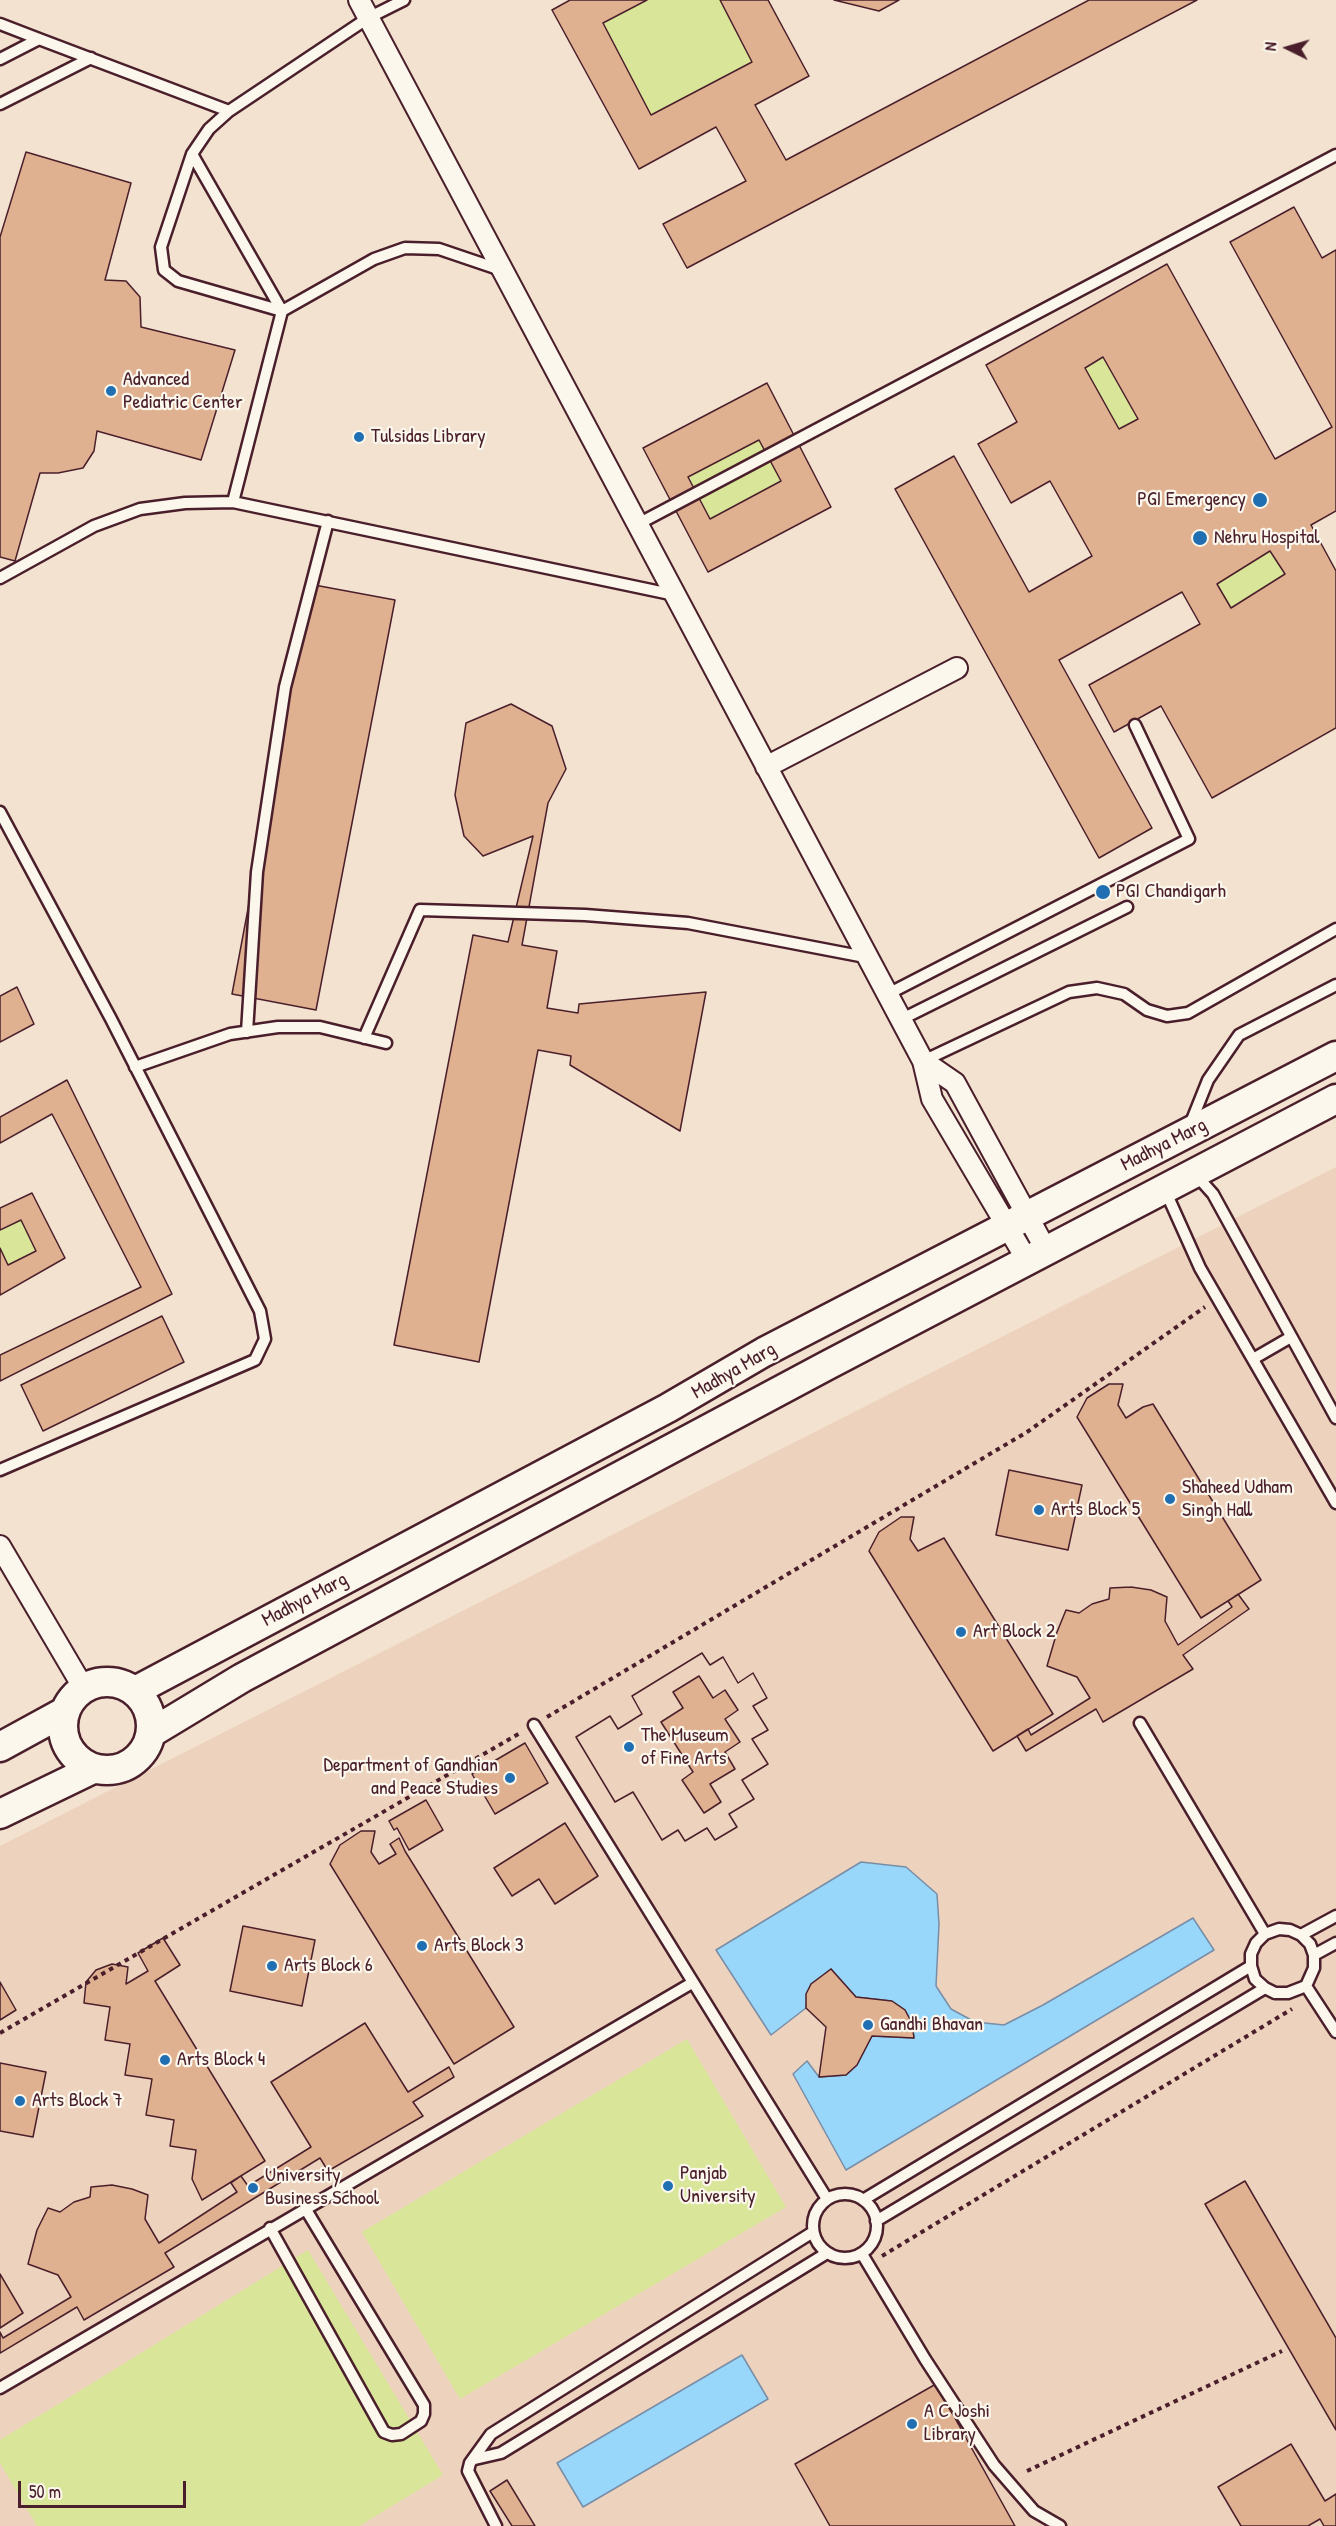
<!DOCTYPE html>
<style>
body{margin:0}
#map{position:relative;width:1336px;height:2526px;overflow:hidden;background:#f3e2d0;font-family:"Patrick Hand",sans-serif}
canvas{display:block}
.north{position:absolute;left:1258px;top:18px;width:60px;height:60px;-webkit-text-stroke:4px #fbf7ec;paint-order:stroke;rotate:275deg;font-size:16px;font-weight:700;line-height:24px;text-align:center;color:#4a1f2b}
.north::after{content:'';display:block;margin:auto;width:21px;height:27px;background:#4a1f2b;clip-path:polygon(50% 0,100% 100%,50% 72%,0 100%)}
.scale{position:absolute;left:18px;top:2481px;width:168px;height:27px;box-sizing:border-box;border:3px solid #4a1f2b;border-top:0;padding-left:8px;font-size:18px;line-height:21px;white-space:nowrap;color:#4a1f2b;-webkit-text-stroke:4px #fbf7ec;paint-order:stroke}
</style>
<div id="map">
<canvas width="1336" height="2526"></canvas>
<div class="north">N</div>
<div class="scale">50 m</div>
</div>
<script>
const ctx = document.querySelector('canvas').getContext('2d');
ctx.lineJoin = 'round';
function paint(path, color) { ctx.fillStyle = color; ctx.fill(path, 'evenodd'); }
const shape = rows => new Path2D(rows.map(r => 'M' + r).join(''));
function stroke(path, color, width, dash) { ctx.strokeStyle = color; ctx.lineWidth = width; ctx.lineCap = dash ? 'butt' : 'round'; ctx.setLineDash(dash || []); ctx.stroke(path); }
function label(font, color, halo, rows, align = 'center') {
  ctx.font = font + ' "Patrick Hand",sans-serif'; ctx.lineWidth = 4.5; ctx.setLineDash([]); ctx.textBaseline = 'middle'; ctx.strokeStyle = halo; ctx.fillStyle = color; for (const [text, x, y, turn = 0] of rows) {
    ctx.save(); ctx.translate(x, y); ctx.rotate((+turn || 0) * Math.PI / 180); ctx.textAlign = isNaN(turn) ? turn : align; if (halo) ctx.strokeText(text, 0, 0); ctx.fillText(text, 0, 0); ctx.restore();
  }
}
paint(shape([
 [1336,1167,1336,2526,0,2526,0,1846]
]), '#edd3bd');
paint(shape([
 [647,0,720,0,752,62,651,115,603,23],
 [1103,357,1138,419,1119,429,1085,368],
 [759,440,781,481,710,519,688,477],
 [1270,551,1285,574,1231,608,1217,584],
 [21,1220,36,1251,8,1265,0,1248,0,1230],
 [687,2039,786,2207,460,2399,362,2232],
 [308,2250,443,2475,359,2526,37,2526,0,2463,0,2440]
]), '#d9e699');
const water = shape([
 [861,1862,906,1867,937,1894,939,1924,936,1986,951,2009,975,2022,1004,2025,1043,2005,1193,1918,1214,1950,846,2170,793,2074,807,2061,819,2077,846,2075,857,2065,872,2036,914,2038,912,2023,905,2010,891,2001,856,1997,831,1969,811,1984,806,2008,771,2035,716,1950,861,1862],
 [742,2355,768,2399,583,2507,557,2463,742,2355]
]);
paint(water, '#98d7f9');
stroke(water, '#798da7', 1.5);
const building = shape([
 [570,0,647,0,603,23,651,115,752,62,720,0,768,0,809,76,755,105,786,160,1089,0,1197,0,687,268,663,224,746,181,716,127,639,169,552,10,570,0],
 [834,0,899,0,879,11,834,0],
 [26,152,131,183,105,280,126,281,140,297,141,327,235,350,201,460,97,431,94,451,83,468,58,473,40,473,15,561,0,557,0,237,26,152],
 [1294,207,1322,258,1336,250,1336,511,1311,525,1336,571,1336,728,1212,798,1161,706,1114,732,1089,685,1200,624,1182,592,1059,660,1152,828,1099,858,895,489,954,456,1029,592,1092,556,1050,481,1011,503,978,444,1017,422,986,365,1167,264,1275,459,1332,427,1230,242,1294,207],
 [1103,357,1138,419,1119,429,1085,368,1103,357],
 [1270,551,1285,574,1231,608,1217,584,1270,551],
 [767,383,831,507,708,572,643,448,767,383],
 [759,440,781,481,710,519,688,477,759,440],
 [309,584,395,600,316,1010,232,994,309,584],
 [511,704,552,726,566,769,548,803,522,945,557,951,547,1008,578,1013,579,1004,706,992,680,1131,570,1065,571,1056,538,1050,479,1362,394,1345,473,935,508,942,533,836,483,856,464,836,455,795,466,723,511,704],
 [17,987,34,1024,0,1042,0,996,17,987],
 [67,1080,172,1294,0,1381,0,1355,141,1287,52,1114,0,1143,0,1117,67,1080],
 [32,1193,65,1258,0,1295,0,1248,8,1265,36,1251,21,1220,0,1230,0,1208,32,1193],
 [162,1316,184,1362,43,1431,21,1385,162,1316],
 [1109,1384,1123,1384,1118,1405,1126,1418,1143,1407,1153,1404,1261,1580,1201,1618,1077,1417,1087,1398,1109,1384],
 [1009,1470,1082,1485,1068,1550,996,1535,1009,1470],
 [901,1517,914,1517,910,1539,918,1551,944,1538,1053,1714,993,1751,869,1551,879,1532,901,1517],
 [1131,1587,1151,1590,1167,1597,1165,1621,1178,1645,1232,1607,1228,1601,1238,1594,1249,1609,1183,1655,1193,1669,1103,1722,1096,1709,1026,1751,1017,1736,1028,1729,1031,1735,1090,1698,1077,1677,1047,1666,1057,1632,1066,1610,1079,1613,1092,1604,1109,1599,1110,1588,1131,1587],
 [702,1653,710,1665,723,1657,738,1683,753,1673,767,1698,753,1706,768,1730,752,1739,768,1764,742,1780,754,1799,729,1814,737,1827,715,1840,707,1828,685,1841,678,1830,662,1840,633,1792,615,1802,576,1737,610,1716,618,1729,642,1714,632,1696,702,1653],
 [699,1676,713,1698,725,1690,738,1710,725,1719,740,1742,725,1752,735,1769,710,1784,721,1802,704,1813,682,1780,693,1772,661,1722,683,1708,673,1692,699,1676],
 [702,1653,710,1665,723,1657,738,1683,753,1673,767,1698,753,1706,768,1730,752,1739,768,1764,742,1780,754,1799,729,1814,737,1827,715,1840,707,1828,685,1841,678,1830,662,1840,633,1792,615,1802,576,1737,610,1716,618,1729,642,1714,632,1696,702,1653],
 [525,1743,548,1783,495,1814,472,1774,525,1743],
 [426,1800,443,1830,409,1850,397,1828,394,1830,389,1821,426,1800],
 [565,1823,598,1876,555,1904,539,1879,512,1896,494,1868,565,1823],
 [361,1831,375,1831,371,1852,379,1864,396,1854,390,1844,399,1838,405,1851,514,2027,454,2064,330,1864,340,1845,361,1831],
 [243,1926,315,1940,302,2006,230,1991,243,1926],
 [163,1938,180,1965,155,1981,265,2161,202,2200,192,2179,196,2150,170,2146,174,2120,146,2115,152,2079,125,2075,130,2044,105,2040,110,2007,84,2003,86,1982,96,1970,112,1964,128,1967,126,1984,148,1971,138,1953,163,1938],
 [831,1969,856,1997,892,2001,905,2010,912,2023,914,2038,872,2036,857,2065,846,2075,819,2077,826,2027,806,2008,806,1994,811,1984,831,1969],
 [0,1982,16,2010,0,2020,0,1982],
 [365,2023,408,2092,449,2067,454,2077,413,2102,423,2116,328,2171,320,2158,165,2253,174,2267,84,2320,77,2307,0,2353,0,2332,3,2338,71,2297,58,2275,28,2264,37,2230,48,2208,60,2212,74,2202,90,2197,91,2187,112,2185,132,2189,148,2195,145,2219,159,2243,237,2192,231,2183,241,2176,248,2186,311,2147,271,2082,365,2023],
 [0,2063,46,2072,33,2137,0,2131,0,2063],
 [1245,2181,1336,2338,1336,2430,1205,2204,1245,2181],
 [0,2274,23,2313,0,2328,0,2274],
 [936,2384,1015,2526,830,2526,795,2464,936,2384],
 [1291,2444,1325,2501,1336,2494,1336,2526,1324,2526,1320,2519,1308,2526,1241,2526,1218,2487,1291,2444],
 [507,2480,535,2526,512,2526,490,2491,507,2480]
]);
paint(building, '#dfb190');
stroke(building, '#4a1f2b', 1.5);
const lane = shape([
 [404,0,368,18,229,111,209,129,192,154,161,247,164,270,178,281,282,311,374,259,405,248,439,249,501,270],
 [0,24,39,39],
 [0,59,39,39,229,111],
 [0,104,91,58],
 [192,154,282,311,233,502],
 [638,524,1336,155],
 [0,578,94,526,140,509,185,503,233,502,675,595],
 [0,812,111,1019,260,1311,265,1339,255,1360,0,1470],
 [886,995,1189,839,1135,725],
 [900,1020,1127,907],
 [247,1032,257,872,285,687,328,521],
 [364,1038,420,910,585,915,688,923,865,957],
 [923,1061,1069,992,1097,988,1124,994,1147,1010,1167,1016,1188,1013,1336,929],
 [135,1067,230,1034,278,1027,320,1027,386,1043],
 [1190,1125,1208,1080,1239,1035,1336,985],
 [1196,1175,1213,1194,1336,1418],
 [1165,1190,1200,1268,1336,1503],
 [1253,1359,1291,1337],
 [1140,1723,1265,1934],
 [534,1725,827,2199],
 [1279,1929,1290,1930,1301,1935,1310,1944,1314,1955,1314,1968,1306,1986,1288,1993,1275,1993,1265,1988,1255,1979,1251,1966,1251,1954,1256,1943,1265,1934,1279,1929],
 [1301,1935,1336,1916],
 [1314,1955,1336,1943],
 [1306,1986,1336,2032],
 '813 2226a32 32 0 1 1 64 0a32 32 0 1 1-64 0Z',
 [863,2200,1251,1966],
 [876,2221,1265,1988],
 [270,2228,384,2432,392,2435,401,2434,421,2421,424,2414,424,2405,305,2208],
 [862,2254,925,2359,994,2465,1034,2511,1060,2526],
 [0,2388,692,1983],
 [475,2459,501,2453,827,2253],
 [496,2526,468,2471,470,2463,491,2434,813,2232]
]);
const street = shape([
 [359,0,923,1061,932,1099,1027,1260],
 [766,767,957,668],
 [923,1061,955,1083,1046,1250],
 [0,1546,83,1687]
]);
const secondary = shape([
 '63 1726a44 44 0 1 1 88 0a44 44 0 1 1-88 0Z',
 [135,1691,668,1408,764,1352,1336,1056],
 [151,1733,242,1678,826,1366,1336,1099],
 [0,1747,64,1712],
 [0,1814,93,1769]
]);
stroke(lane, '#4a1f2b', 15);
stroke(street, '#4a1f2b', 24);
stroke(secondary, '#4a1f2b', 33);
stroke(shape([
 [547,1717,1027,1432,1205,1307],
 [0,2033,520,1733],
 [882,2256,1292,2009],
 [1027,2471,1282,2351]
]), '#4a1f2b', 4, [4.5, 4.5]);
stroke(lane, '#fbf7ec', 10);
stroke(street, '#fbf7ec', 20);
stroke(secondary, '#fbf7ec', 28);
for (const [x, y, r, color] of [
 [111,391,6,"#1f6fb2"],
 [359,437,6,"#1f6fb2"],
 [1260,500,8,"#1f6fb2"],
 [1200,538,8,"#1f6fb2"],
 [1103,892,8,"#1f6fb2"],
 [1170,1499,6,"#1f6fb2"],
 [1039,1510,6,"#1f6fb2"],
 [961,1632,6,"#1f6fb2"],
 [629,1747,6,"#1f6fb2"],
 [510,1778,6,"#1f6fb2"],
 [422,1946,6,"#1f6fb2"],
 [272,1966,6,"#1f6fb2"],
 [868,2025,6,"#1f6fb2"],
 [165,2060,6,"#1f6fb2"],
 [20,2101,6,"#1f6fb2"],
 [668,2186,6,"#1f6fb2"],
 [253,2188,6,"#1f6fb2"],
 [912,2424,6,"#1f6fb2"]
]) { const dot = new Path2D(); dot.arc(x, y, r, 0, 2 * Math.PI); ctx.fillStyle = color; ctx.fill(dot); stroke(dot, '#fbf7ec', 2); }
label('20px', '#4a1f2b', '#fbf7ec', [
 ["Advanced",123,380],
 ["Pediatric Center",123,403],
 ["Tulsidas Library",371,437],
 ["PGI Emergency",1246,500,"right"],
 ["Nehru Hospital",1214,538],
 ["PGI Chandigarh",1116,892],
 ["Shaheed Udham",1182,1488],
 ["Singh Hall",1182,1511],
 ["Arts Block 5",1051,1510],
 ["Art Block 2",973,1632],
 ["The Museum",641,1736],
 ["of Fine Arts",641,1759],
 ["Department of Gandhian",498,1766,"right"],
 ["and Peace Studies",498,1789,"right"],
 ["Arts Block 3",434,1946],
 ["Arts Block 6",284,1966],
 ["Gandhi Bhavan",880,2025],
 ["Arts Block 4",177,2060],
 ["Arts Block 7",32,2101],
 ["Panjab",680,2174],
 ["University",680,2197],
 ["University",265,2176],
 ["Business School",265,2199],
 ["A C Joshi",924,2412],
 ["Library",924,2435]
], 'left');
label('20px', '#4a1f2b', '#fbf7ec', [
 ["Madhya Marg",1164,1145,-27],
 ["Madhya Marg",734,1371,-30],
 ["Madhya Marg",305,1600,-28]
]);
</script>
